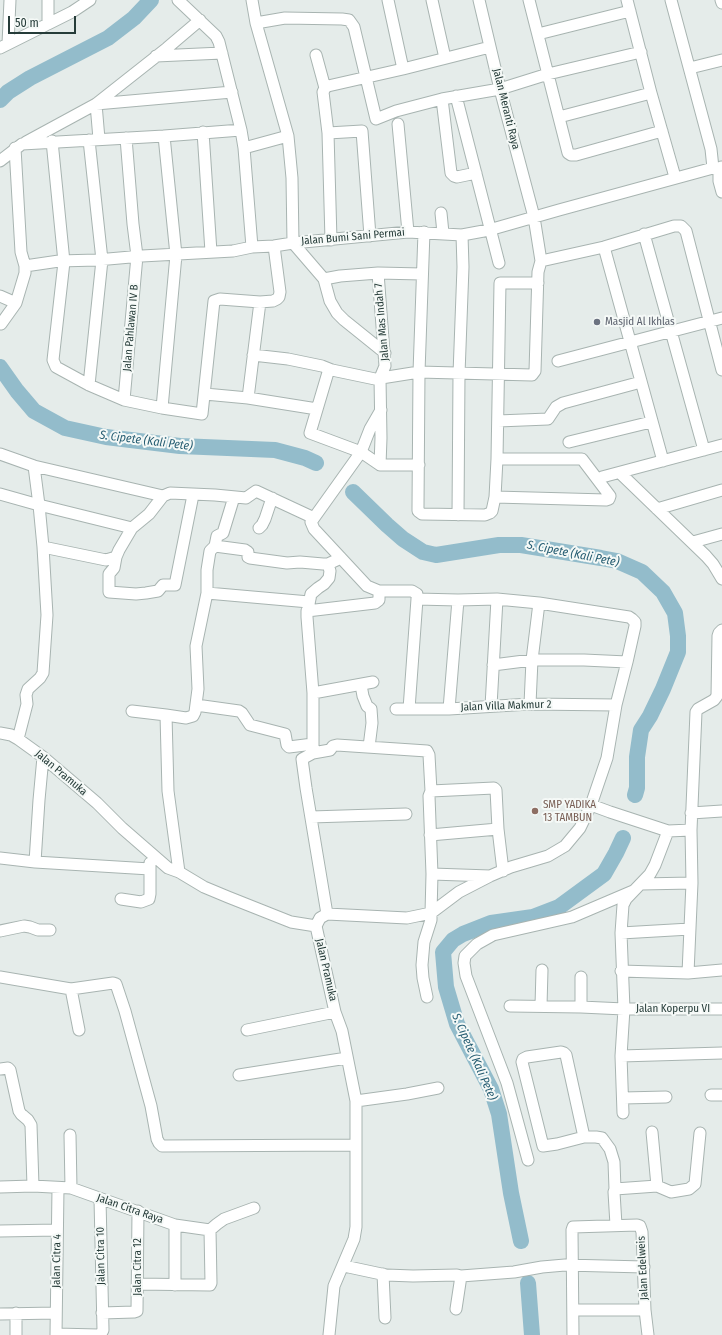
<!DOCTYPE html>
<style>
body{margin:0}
#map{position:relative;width:722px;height:1335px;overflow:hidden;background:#e5ecea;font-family:"Fira Sans Condensed",sans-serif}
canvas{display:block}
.scale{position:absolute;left:8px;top:16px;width:68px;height:18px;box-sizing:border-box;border:2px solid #263c39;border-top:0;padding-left:5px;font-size:12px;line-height:14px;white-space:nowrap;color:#263c39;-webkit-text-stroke:3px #f5f9f7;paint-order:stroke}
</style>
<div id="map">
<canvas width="722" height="1335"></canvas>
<div class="scale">50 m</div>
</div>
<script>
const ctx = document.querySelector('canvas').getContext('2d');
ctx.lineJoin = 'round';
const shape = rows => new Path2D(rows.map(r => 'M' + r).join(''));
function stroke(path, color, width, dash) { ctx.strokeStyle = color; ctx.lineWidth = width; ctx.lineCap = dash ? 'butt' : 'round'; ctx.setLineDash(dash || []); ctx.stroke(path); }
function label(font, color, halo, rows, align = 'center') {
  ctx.font = font + ' "Fira Sans Condensed",sans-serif'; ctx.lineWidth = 4; ctx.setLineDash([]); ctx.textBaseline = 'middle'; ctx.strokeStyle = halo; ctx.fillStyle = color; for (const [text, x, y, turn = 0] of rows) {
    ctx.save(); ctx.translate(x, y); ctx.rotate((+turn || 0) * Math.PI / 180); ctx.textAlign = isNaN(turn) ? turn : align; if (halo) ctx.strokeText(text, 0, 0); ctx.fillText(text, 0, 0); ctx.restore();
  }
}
stroke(shape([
 [0,100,8,92,30,78,108,38,134,18,151,0],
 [0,367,17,391,34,411,65,428,106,437,180,446,275,450,305,458,316,463],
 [353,492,387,525,403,539,423,552,436,555,499,545,521,545,601,558,617,561,642,572,663,592,675,613,678,636,678,652,663,689,650,716,641,730,637,757,637,788,635,795],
 [521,1241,511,1193,499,1114,491,1089,457,1024,446,987,443,952,453,940,463,934,491,923,533,917,559,907,604,874,616,853,623,838],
 [528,1283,532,1335]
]), '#93bccb', 16);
const street = shape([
 [178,0,216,36,219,42,241,130,244,148,252,247],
 [252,0,256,23,288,136,292,178,293,243,324,279,330,301,337,313,344,320,385,353],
 [388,0,403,69],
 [432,0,445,58],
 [479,0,500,89,534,217,541,261,604,247,674,226,681,226,686,231,722,370],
 [529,0,568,153,571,155,576,155,662,131],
 [627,0,651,93,675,177],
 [671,0,711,149,713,168,722,173],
 [721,0,722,3],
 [256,23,285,18,342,19,349,20,354,27,376,119,396,111,442,99,500,89,548,74,641,52],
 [48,24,48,0],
 [538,34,630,11],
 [8,44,10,0],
 [0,48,72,12,90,0],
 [316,55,325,88],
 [156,56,222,53],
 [690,68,722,60],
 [456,96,499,263],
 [442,99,451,173,454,176,457,177,476,173],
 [559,117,651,93],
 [398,124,408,232],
 [203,132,211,252],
 [328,133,362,131,370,236],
 [99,139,96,104,232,92],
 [52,141,64,262,53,360,56,367,89,385,124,400,162,408,202,414,214,301,220,299,260,302,273,301,277,299,279,297,280,292,274,246],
 [26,142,96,104,167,48,200,20],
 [244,148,288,136],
 [0,161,22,144,164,136,241,130],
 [721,167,719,172,719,181,722,192],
 [441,213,443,233],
 [424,232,419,372,418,507,418,511,422,514,485,515,490,513,492,511,495,497,497,459,500,283,538,283],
 [644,234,704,450],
 [331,240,328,133,323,92,325,88,328,86,403,69,490,47],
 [604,247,663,461],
 [25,266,59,261,97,260,142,256,233,251,252,247,274,246,293,243,408,232,462,235,489,230,559,210,713,168],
 [378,273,385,366,380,378,381,438,380,465],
 [324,279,340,276,378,273,422,274],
 [0,296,16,303],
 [1,324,16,303,25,273,25,266,21,252,15,148],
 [253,355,288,359,322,366,332,370,375,379,419,372,532,375,535,371,538,272,541,261],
 [558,361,722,318],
 [329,369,310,433,361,452,380,465,419,465],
 [89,385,102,260,89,140],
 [205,394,248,398,317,409],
 [248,398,260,302],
 [124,400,137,256,133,224,126,138],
 [162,408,176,255,164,136],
 [381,410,370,429,361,452,311,522,314,529,367,586,379,591,412,591,417,594,417,599,409,709],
 [498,421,548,419,556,407,563,403,641,382],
 [569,442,651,422],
 [0,454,34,466,163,496],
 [620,473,706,556,713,564,722,579],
 [602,477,722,445],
 [0,494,39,505,132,528],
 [193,495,175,585,163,585,158,591,146,593,136,594,109,592,109,574,114,568,116,557,119,550,132,528,149,514,163,496,170,493,215,495,246,498,256,491,314,518],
 [234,497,223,533,217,536,215,546,210,551,207,570,207,593,309,602],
 [495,497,606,500,609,499,610,496,582,459,497,459],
 [657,509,722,490],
 [458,515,459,374,463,267,462,235],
 [259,528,262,525,265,519,272,498],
 [693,542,722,534],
 [215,546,245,550,248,552,248,557,250,558,287,563,300,562,323,564,328,564,341,558],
 [43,547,106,560,116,557],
 [308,609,311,594,318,588,324,584,329,578,330,571,328,564],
 [493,665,532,660,584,660,627,662],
 [361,685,363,696,367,706,371,709,372,723,369,747],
 [313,693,373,682],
 [530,704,532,660,539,603],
 [196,705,239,711,242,713,250,725,285,734,287,745,289,747,313,744],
 [491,706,497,599],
 [396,709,449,709,530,704,616,705],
 [449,709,458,600],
 [132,711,166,715],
 [0,733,11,735,18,739,43,757,97,803,122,828,168,868,179,872,204,887,228,897,291,922,316,926,335,1012,342,1031,356,1101,356,1227,354,1239,334,1286,329,1335],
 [18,739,27,704,26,695,28,689,40,678,43,673,47,615,43,547,39,505,34,466],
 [313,753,313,693,307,617,307,611,375,603,379,600,379,591],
 [591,805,610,812,668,831,691,830,696,712,698,709,714,700,717,696,718,636,719,633,722,630],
 [691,813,722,811],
 [311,817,406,814],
 [430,835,498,829],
 [0,858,35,862,150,869],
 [35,862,39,800,43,757],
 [179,872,168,791,166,715,186,718,193,716,195,712,198,689,196,646,207,593],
 [432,874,490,876],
 [641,884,692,883],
 [121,899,141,902,149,899,150,894,150,863],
 [327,914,306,788,302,759,313,753,330,750,333,746,337,745,427,751,429,755,431,791],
 [316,926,320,918,327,914,407,918,431,913,459,892,490,876,511,867,548,856,565,846,580,828,591,805,607,758,616,705,627,662,635,626,635,622,632,619,629,617,539,603,497,599,458,600,417,599],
 [0,931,24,926,30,927,38,930,50,930],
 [621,933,690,929],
 [621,971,688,973,722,970],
 [688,973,692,883,691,830],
 [0,977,71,989,113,983,116,984,125,1011,151,1106,157,1139,159,1143,162,1146,355,1145],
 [71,989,79,1030],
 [427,997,423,978,422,965,424,942,431,920,431,913,432,874,429,796,431,791,494,788,496,790,498,829,503,871],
 [510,1006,581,1007,624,1009,722,1009],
 [541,1006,542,970],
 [581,1007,581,977],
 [247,1030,335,1012],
 [621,1056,722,1053],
 [0,1069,8,1068,10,1070,19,1111,21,1114,28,1120,31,1125,33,1186],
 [239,1075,347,1058],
 [711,1095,722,1095],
 [623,1098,666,1097],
 [356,1101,407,1094,438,1088],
 [623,1113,621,1056,624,1009,621,933,623,905,626,899,650,874,655,865,668,831],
 [652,1132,657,1186],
 [70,1135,71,1188],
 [584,1137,557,1144,543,1146,522,1062,523,1059,527,1057,561,1052,564,1053,566,1055,584,1137,596,1137,602,1138,610,1149,614,1162,615,1189,614,1192,616,1225],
 [528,1160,507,1083,466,976,464,963,465,956,477,944,493,935,572,917,633,891],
 [0,1187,33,1186,71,1188,175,1225,210,1230,217,1224,224,1219,254,1208],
 [615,1189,657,1186,671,1192,689,1189,695,1184,700,1133],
 [175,1225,175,1285],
 [0,1231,57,1230],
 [344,1266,386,1275,413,1276,457,1275,461,1276,514,1272,542,1267,565,1265,644,1267],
 [383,1274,385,1318],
 [138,1284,210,1285,211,1283,210,1230],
 [456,1309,461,1276],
 [573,1310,645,1310],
 [102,1313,134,1312,137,1311,138,1211],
 [0,1314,56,1313],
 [56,1334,98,1335,101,1334,103,1330,100,1199],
 [16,1335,16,1313],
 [56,1335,58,1188],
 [573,1335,572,1230,573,1227,637,1225,640,1226,642,1232,645,1310,648,1335]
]);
stroke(street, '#a8b4b1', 13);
stroke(street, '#fff', 11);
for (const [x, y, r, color] of [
 [597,322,4,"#6b7280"],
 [535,811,4,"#8d6e63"]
]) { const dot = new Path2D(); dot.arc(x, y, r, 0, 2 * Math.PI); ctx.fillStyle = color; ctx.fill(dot); stroke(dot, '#f5f9f7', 1.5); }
label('11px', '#263c39', '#f5f9f7', [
 ["Jalan Meranti Raya",506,109,76],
 ["Jalan Bumi Sani Permai",353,237,-5],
 ["Jalan Mas Indah 7",382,322,-95],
 ["Jalan Pahlawan IV B",131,328,-85],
 ["Jalan Villa Makmur 2",506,706,-2],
 ["Jalan Pramuka",61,773,40],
 ["Jalan Pramuka",326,970,77],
 ["Jalan Koperpu VI",673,1009],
 ["Jalan Citra Raya",130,1209,19],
 ["Jalan Citra 10",101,1256,-91],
 ["Jalan Citra 4",57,1261,-89],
 ["Jalan Citra 12",138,1267,-90],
 ["Jalan Edelweis",643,1268,-93]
]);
label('11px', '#5b616d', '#f5f9f7', [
 ["Masjid Al Ikhlas",605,322]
], 'left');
label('11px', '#785e54', '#f5f9f7', [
 ["SMP YADIKA",543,805],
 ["13 TAMBUN",543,818]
], 'left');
label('italic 12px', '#265d72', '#f5f9f7', [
 ["S. Cipete (Kali Pete)",146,441,7],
 ["S. Cipete (Kali Pete)",573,554,11],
 ["S. Cipete (Kali Pete)",474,1057,66]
]);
</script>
